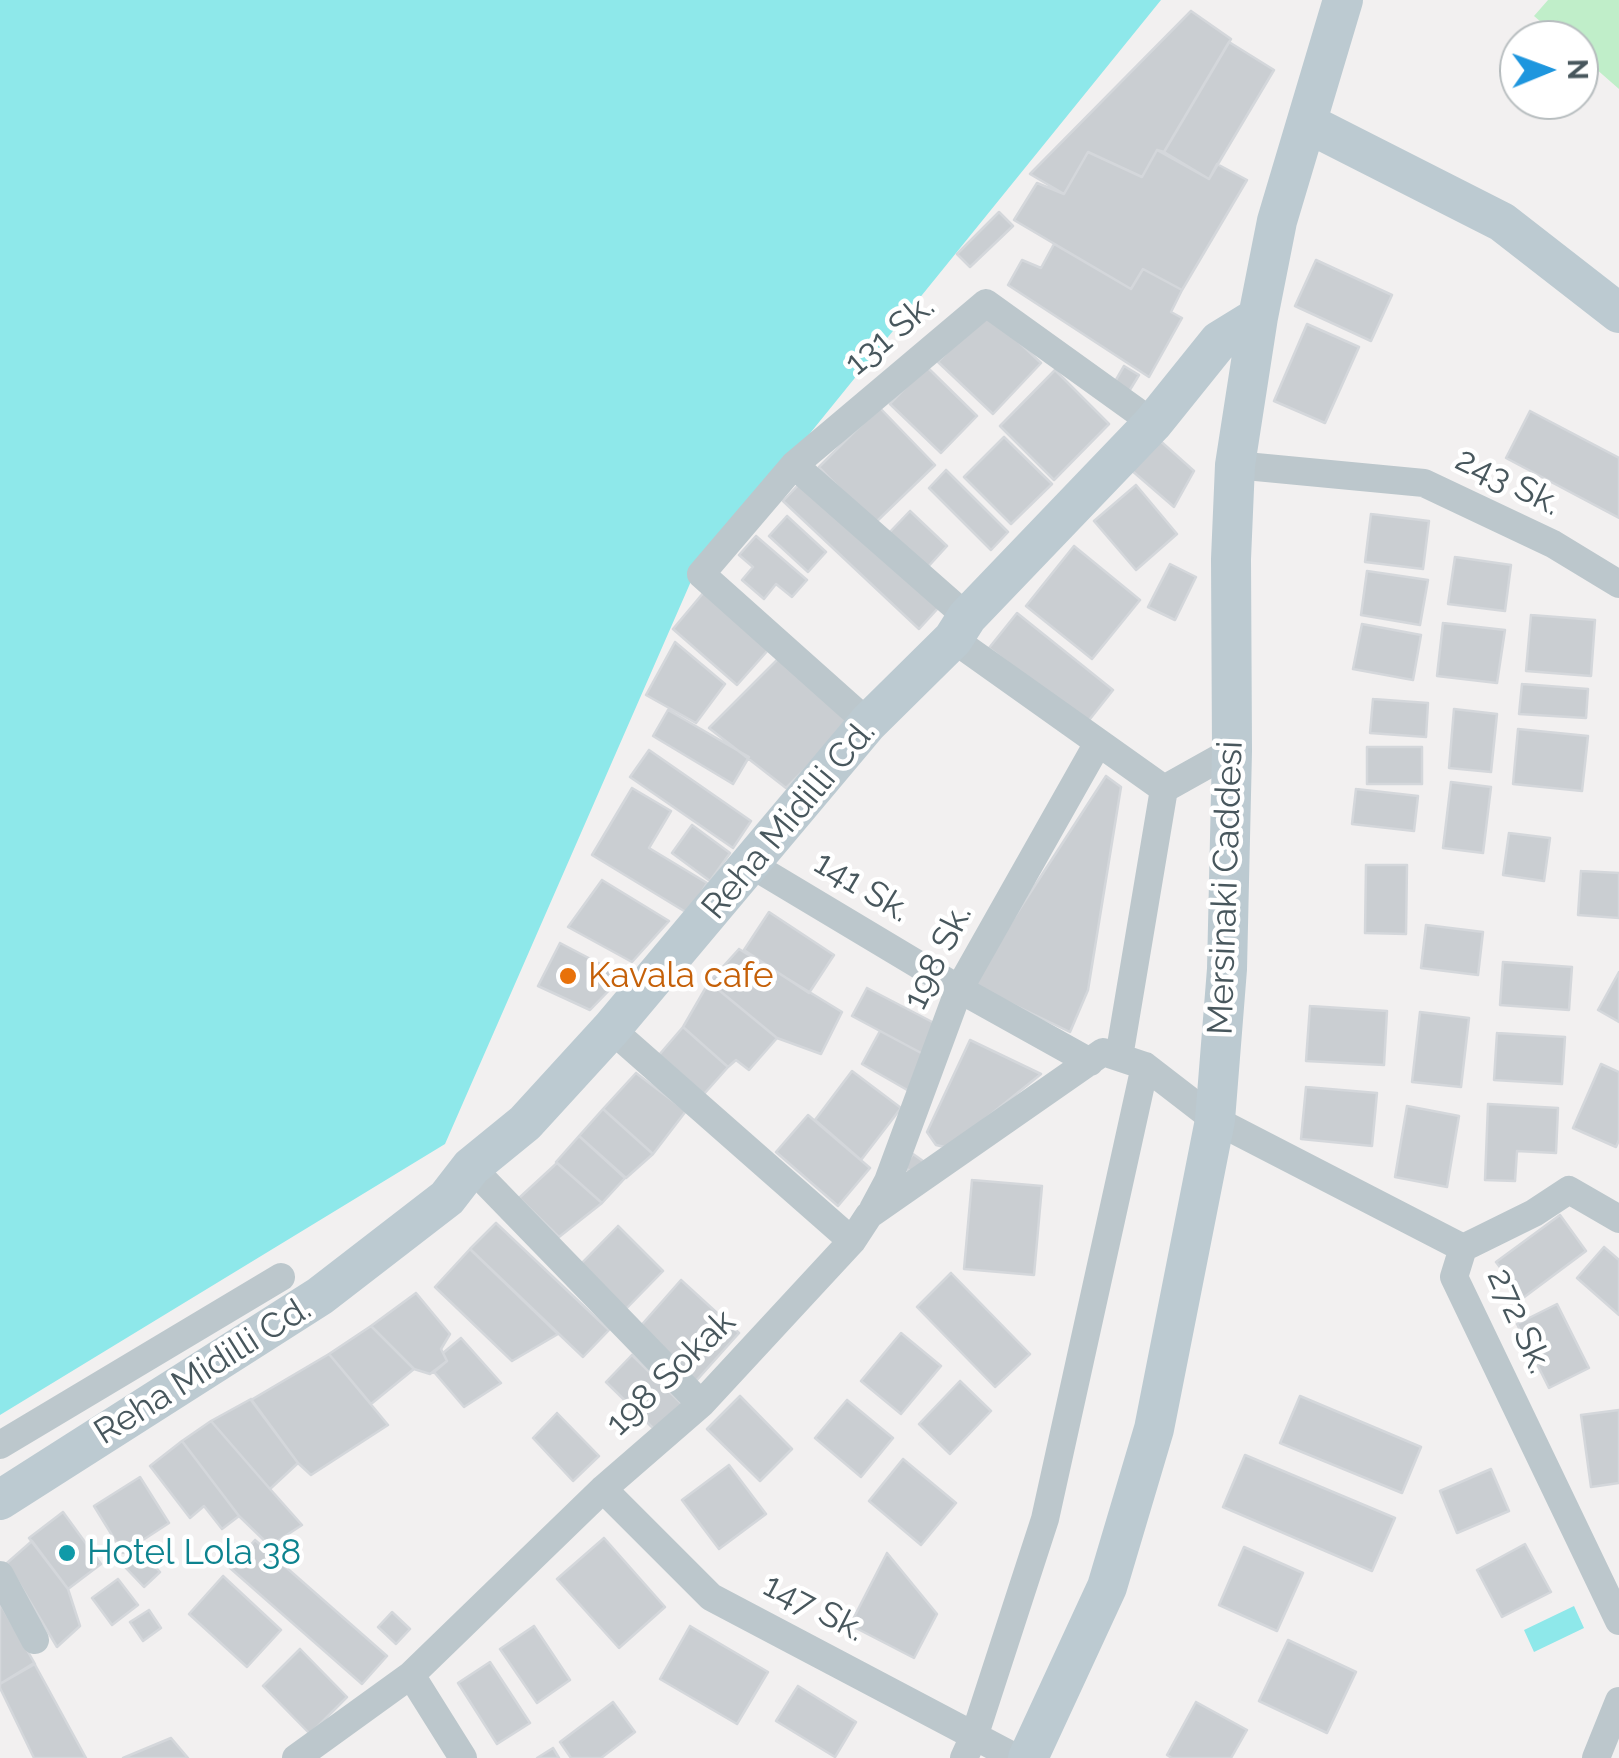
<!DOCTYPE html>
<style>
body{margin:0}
#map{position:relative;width:1619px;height:1758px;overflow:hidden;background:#f2f0f0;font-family:Raleway,sans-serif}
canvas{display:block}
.north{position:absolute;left:1499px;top:20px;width:100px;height:100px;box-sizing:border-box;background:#fff;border:2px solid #b6bcbe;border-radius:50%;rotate:89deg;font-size:28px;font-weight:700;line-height:40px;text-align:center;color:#48575d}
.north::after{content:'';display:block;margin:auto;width:35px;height:45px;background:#1e96de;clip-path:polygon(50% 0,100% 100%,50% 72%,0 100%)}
</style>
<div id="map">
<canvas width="1619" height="1758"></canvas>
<div class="north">N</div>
</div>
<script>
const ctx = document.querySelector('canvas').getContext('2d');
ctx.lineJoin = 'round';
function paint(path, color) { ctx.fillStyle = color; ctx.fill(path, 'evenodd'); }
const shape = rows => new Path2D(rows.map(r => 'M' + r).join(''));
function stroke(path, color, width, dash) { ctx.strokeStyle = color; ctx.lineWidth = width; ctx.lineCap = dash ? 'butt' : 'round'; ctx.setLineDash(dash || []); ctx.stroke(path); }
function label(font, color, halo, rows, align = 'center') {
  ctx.font = font + ' Raleway,sans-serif'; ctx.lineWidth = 9; ctx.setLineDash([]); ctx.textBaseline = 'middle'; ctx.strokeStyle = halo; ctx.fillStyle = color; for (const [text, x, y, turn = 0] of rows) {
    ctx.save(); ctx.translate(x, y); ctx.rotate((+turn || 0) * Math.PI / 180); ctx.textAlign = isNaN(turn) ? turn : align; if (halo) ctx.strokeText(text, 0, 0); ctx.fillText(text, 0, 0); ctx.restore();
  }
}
paint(shape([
 [1548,0,1619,0,1619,89,1579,54,1579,40,1562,40,1534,16]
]), '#c0eec9');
paint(shape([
 [0,0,1161,0,692,579,445,1144,0,1415],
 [1574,1606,1584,1628,1534,1652,1524,1630]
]), '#8ee8ea');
const building = shape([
 [1191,11,1231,39,1164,152,1157,150,1142,177,1088,152,1064,194,1030,174,1191,11],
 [1229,42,1274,70,1209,179,1164,152,1229,42],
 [1157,150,1209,179,1217,164,1247,180,1182,290,1143,269,1131,289,1014,220,1037,183,1064,194,1088,152,1142,177,1157,150],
 [999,212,1013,226,970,267,957,254,999,212],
 [1054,244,1131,289,1143,269,1182,290,1171,312,1182,318,1149,377,1008,285,1022,260,1041,268,1054,244],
 [1316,260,1392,295,1371,341,1295,306,1316,260],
 [986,311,1041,363,993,414,938,362,986,311],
 [1307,324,1359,347,1325,423,1274,401,1307,324],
 [926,366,977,416,941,453,890,404,926,366],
 [1124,366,1139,375,1128,393,1113,385,1124,366],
 [1055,370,1109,424,1054,480,1000,426,1055,370],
 [879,407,935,465,874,524,819,467,879,407],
 [1530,411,1619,458,1619,518,1506,458,1530,411],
 [1004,437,1052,484,1011,524,964,477,1004,437],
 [1157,438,1194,471,1174,507,1130,469,1157,438],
 [946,470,1008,532,991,550,929,488,946,470],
 [804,479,940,606,919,629,783,501,804,479],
 [1136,485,1177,534,1136,570,1094,521,1136,485],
 [910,511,947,546,926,569,888,534,910,511],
 [1371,514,1429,521,1423,569,1365,562,1371,514],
 [787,516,826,552,808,572,769,536,787,516],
 [756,536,807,580,792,597,776,584,764,599,742,580,753,567,739,555,756,536],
 [1074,546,1140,600,1092,659,1026,606,1074,546],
 [1455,557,1511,565,1505,611,1448,604,1455,557],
 [1170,564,1196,577,1175,620,1148,607,1170,564],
 [1367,571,1428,580,1420,625,1361,615,1367,571],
 [704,592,769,649,737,685,673,629,704,592],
 [1017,613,1113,690,1086,724,989,648,1017,613],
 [1531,615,1595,620,1591,676,1526,671,1531,615],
 [1443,623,1505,630,1497,683,1437,676,1443,623],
 [1362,624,1421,635,1413,680,1353,669,1362,624],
 [675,642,725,684,696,723,646,695,675,642],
 [780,657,850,724,786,788,709,728,780,657],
 [1522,684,1588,689,1586,718,1519,714,1522,684],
 [1373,699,1428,703,1426,737,1370,733,1373,699],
 [1454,709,1497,714,1491,772,1449,768,1454,709],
 [668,710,749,757,733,784,653,736,668,710],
 [1518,729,1588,736,1582,791,1513,784,1518,729],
 [1367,747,1422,747,1422,784,1367,784,1367,747],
 [649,750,751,821,733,848,630,777,649,750],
 [1106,776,1121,787,1088,990,1070,1032,971,984,1106,776],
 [1451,782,1491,787,1483,853,1443,848,1451,782],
 [632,788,671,811,649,848,707,883,689,914,592,855,632,788],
 [1356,789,1418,796,1414,831,1352,824,1356,789],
 [692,825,730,853,710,881,672,853,692,825],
 [1509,833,1550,838,1544,881,1503,875,1509,833],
 [1366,865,1407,865,1406,934,1365,933,1366,865],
 [1581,871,1619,873,1619,918,1578,915,1581,871],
 [602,880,669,921,632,962,568,927,602,880],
 [769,912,834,955,809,993,744,950,769,912],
 [1426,925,1483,932,1478,975,1421,968,1426,925],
 [560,943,623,976,590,1010,538,986,560,943],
 [739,949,842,1012,821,1054,777,1038,709,982,739,949],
 [1503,962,1572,967,1569,1010,1500,1005,1503,962],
 [1619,972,1619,1022,1598,1010,1619,972],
 [709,982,777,1038,749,1070,736,1060,728,1067,683,1027,709,982],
 [867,988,938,1025,923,1054,852,1016,867,988],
 [1310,1006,1387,1011,1384,1065,1306,1061,1310,1006],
 [1420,1012,1469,1018,1461,1087,1412,1082,1420,1012],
 [683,1027,728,1067,704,1094,659,1055,683,1027],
 [880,1031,923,1054,909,1091,862,1064,880,1031],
 [1497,1033,1565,1037,1562,1084,1494,1080,1497,1033],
 [970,1040,1041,1074,949,1148,936,1145,927,1132,970,1040],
 [1601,1064,1619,1072,1619,1140,1616,1147,1573,1128,1601,1064],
 [852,1071,901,1108,861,1160,815,1120,852,1071],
 [636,1073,686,1111,653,1154,603,1109,636,1073],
 [1306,1087,1377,1093,1372,1146,1301,1139,1306,1087],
 [1488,1104,1558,1108,1556,1153,1517,1151,1515,1181,1485,1180,1488,1104],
 [1407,1106,1459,1116,1447,1187,1395,1177,1407,1106],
 [603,1109,653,1154,626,1178,579,1136,603,1109],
 [808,1115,870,1168,838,1206,776,1152,808,1115],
 [579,1136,625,1178,602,1203,556,1162,579,1136],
 [913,1154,923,1161,914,1172,903,1168,913,1154],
 [557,1163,602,1203,559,1237,519,1198,557,1163],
 [972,1180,1042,1186,1034,1275,964,1269,972,1180],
 [1560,1215,1586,1251,1523,1298,1496,1262,1560,1215],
 [496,1223,609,1330,583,1357,470,1249,496,1223],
 [618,1226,663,1271,620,1315,575,1270,618,1226],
 [1604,1247,1619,1260,1619,1315,1577,1278,1604,1247],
 [470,1249,558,1334,512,1361,435,1287,470,1249],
 [951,1273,1030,1354,995,1387,917,1307,951,1273],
 [681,1280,739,1333,696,1381,638,1329,681,1280],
 [416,1293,450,1334,441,1349,447,1361,430,1374,414,1369,371,1326,416,1293],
 [1557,1304,1589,1368,1549,1388,1517,1324,1557,1304],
 [371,1326,414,1369,371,1404,329,1354,371,1326],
 [901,1333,941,1366,901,1414,861,1381,901,1333],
 [461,1338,501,1383,464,1407,434,1372,447,1361,443,1353,461,1338],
 [329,1354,388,1425,311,1475,298,1463,251,1400,329,1354],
 [632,1355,684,1406,658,1433,606,1382,632,1355],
 [960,1381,991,1411,950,1454,919,1424,960,1381],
 [740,1396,792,1449,760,1481,707,1429,740,1396],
 [1300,1396,1421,1447,1402,1493,1280,1443,1300,1396],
 [251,1399,298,1463,270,1489,211,1421,251,1399],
 [847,1400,893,1438,861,1477,815,1438,847,1400],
 [1619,1410,1619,1483,1591,1487,1581,1415,1619,1410],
 [557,1413,599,1456,573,1481,533,1438,557,1413],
 [211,1421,270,1489,302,1525,270,1546,239,1516,182,1441,211,1421],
 [182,1441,239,1516,222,1529,204,1506,190,1518,150,1466,182,1441],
 [1245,1455,1395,1518,1372,1571,1223,1507,1245,1455],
 [903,1459,956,1503,921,1545,869,1501,903,1459],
 [729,1465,766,1514,719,1549,682,1500,729,1465],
 [1491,1469,1509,1511,1457,1533,1440,1491,1491,1469],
 [140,1477,169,1523,123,1553,94,1506,140,1477],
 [63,1512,101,1564,68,1589,29,1538,63,1512],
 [604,1538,665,1607,619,1648,557,1579,604,1538],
 [255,1540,387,1656,362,1684,230,1568,255,1540],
 [32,1541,68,1589,80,1626,57,1647,7,1563,32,1541],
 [1525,1544,1551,1592,1502,1617,1477,1570,1525,1544],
 [1244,1547,1303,1573,1277,1631,1219,1605,1244,1547],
 [140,1551,160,1572,144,1587,124,1566,140,1551],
 [887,1553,937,1614,914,1658,850,1625,887,1553],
 [223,1576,281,1630,247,1667,189,1614,223,1576],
 [118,1579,138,1605,112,1625,92,1598,118,1579],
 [0,1603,35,1664,0,1684,0,1603],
 [149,1610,161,1628,143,1641,130,1622,149,1610],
 [392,1612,410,1629,396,1644,378,1627,392,1612],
 [534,1626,570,1680,537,1703,500,1649,534,1626],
 [690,1626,768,1672,737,1724,660,1679,690,1626],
 [1288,1640,1356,1672,1327,1733,1259,1701,1288,1640],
 [300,1649,347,1697,310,1734,263,1686,300,1649],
 [490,1662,530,1723,497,1744,458,1683,490,1662],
 [34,1663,86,1758,34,1758,0,1688,0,1684,34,1663],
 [798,1686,856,1722,835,1757,776,1721,798,1686],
 [613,1702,635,1732,601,1758,571,1758,560,1742,613,1702],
 [1196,1702,1247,1730,1231,1758,1172,1758,1167,1755,1196,1702],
 [171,1738,188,1758,123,1758,171,1738],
 [553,1748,559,1758,537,1758,553,1748]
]);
paint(building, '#caced2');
stroke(building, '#d4d7db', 2.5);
stroke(shape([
 [794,465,967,617],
 [1235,465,1424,483,1553,544,1619,584],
 [953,639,1164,789,1232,751],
 [868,723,701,574,794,465,986,303,1153,423],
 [752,865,959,989,1090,1062],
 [611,1029,852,1241],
 [1119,1057,1164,789],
 [471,1167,701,1404],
 [873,1209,888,1181,959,989,1098,743],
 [1463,1248,1454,1277,1619,1621],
 [1463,1248,1534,1213,1569,1190,1619,1219],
 [0,1445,281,1277],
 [603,1489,711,1597,1016,1758],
 [0,1575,35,1640],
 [411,1675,463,1758],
 [296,1758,411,1675,603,1489,701,1404,852,1241,869,1215,1103,1052,1145,1066,1215,1120,1463,1248],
 [964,1758,975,1734,1045,1519,1145,1066],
 [1596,1758,1619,1701]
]), '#bcc7cc', 28);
stroke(shape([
 [1307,123,1502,222,1619,313],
 [0,1500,320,1296,447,1198,471,1167,525,1123,611,1029,868,723,953,639,967,617,1153,423,1219,341,1258,317],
 [1028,1758,1107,1587,1154,1429,1215,1120,1227,969,1232,751,1231,559,1235,465,1258,317,1277,221,1343,0]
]), '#bccad1', 40);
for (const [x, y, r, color] of [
 [568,976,10,"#e8710a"],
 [67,1553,10,"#0f9aa8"]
]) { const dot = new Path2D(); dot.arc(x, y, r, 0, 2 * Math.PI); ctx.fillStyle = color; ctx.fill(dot); stroke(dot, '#fff', 4); }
label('35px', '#48575d', '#fff', [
 ["131 Sk.",890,335,-40],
 ["243 Sk.",1508,482,26],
 ["Reha Midilli Cd.",789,820,-50],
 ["141 Sk.",862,887,31],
 ["Mersinaki Caddesi",1226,888,-88],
 ["198 Sk.",938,957,-64],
 ["272 Sk.",1519,1321,66],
 ["Reha Midilli Cd.",203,1371,-32],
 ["198 Sokak",671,1373,-44],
 ["147 Sk.",814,1608,27]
]);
label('35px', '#c56008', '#fff', [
 ["Kavala cafe",588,976]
], 'left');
label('35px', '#0d838f', '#fff', [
 ["Hotel Lola 38",87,1553]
], 'left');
</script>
